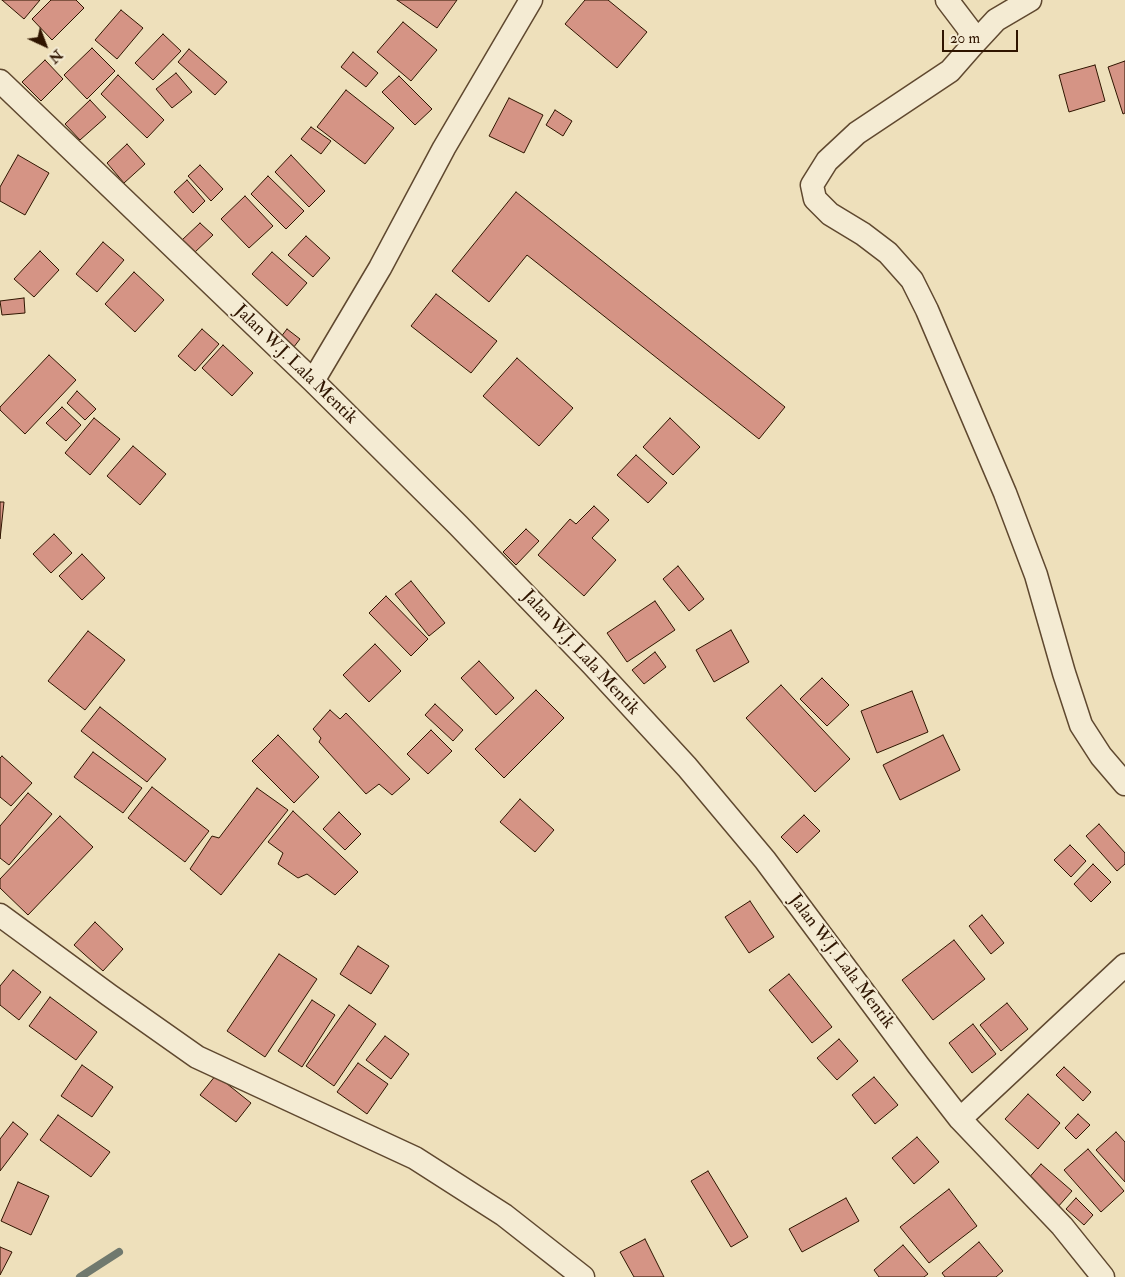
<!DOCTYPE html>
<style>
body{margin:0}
#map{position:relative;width:1125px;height:1277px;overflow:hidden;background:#eee0bb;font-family:"IM FELL Double Pica",serif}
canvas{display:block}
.north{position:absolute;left:20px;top:20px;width:50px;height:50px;-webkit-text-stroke:4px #f4ebd3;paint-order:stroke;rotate:137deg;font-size:14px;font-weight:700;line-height:20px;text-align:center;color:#2f1500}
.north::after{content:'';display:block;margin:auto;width:18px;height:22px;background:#2f1500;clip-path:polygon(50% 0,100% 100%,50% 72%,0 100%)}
.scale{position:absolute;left:942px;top:30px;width:76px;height:22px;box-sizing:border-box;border:2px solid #2f1500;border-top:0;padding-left:6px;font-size:15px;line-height:18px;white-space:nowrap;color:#2f1500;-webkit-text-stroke:4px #f4ebd3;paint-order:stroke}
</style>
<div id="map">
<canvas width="1125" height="1277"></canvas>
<div class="north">N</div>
<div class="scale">20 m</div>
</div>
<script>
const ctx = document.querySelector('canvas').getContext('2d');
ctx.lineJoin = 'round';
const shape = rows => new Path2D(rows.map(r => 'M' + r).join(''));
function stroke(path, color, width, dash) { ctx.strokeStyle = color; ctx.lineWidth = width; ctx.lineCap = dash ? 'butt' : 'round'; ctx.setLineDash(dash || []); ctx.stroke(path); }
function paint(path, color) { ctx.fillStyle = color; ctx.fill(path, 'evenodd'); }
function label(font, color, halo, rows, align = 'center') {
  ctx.font = font + ' "IM FELL Double Pica",serif'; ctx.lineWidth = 4.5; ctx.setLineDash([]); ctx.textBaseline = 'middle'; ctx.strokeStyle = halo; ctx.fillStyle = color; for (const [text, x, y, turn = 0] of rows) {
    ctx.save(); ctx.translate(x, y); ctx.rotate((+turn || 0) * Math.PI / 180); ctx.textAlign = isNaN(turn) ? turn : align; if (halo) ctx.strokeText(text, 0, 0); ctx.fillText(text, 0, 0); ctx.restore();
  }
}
stroke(shape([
 [80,1277,119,1252]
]), '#70796e', 8);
const building = shape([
 [2,0,40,0,24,19,2,0],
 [51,0,76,0,84,8,52,40,32,19,51,0],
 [397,0,457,0,437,28,397,0],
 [585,0,608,0,647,32,617,68,565,24,585,0],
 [121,10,143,28,117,59,95,40,121,10],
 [403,22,437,50,411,81,377,52,403,22],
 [163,34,181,51,153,80,135,63,163,34],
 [92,48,115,71,87,99,64,75,92,48],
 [189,49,227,82,215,95,178,62,189,49],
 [353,52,378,73,366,87,341,67,353,52],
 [45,60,63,79,41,101,22,82,45,60],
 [1125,61,1125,113,1123,114,1108,67,1125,61],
 [1095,65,1105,101,1069,112,1059,75,1095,65],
 [176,73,192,92,172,108,156,89,176,73],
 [118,75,164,120,147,138,101,94,118,75],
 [399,76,432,109,415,125,382,92,399,76],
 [346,90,394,128,365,164,317,127,346,90],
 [509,98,543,115,524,153,489,136,509,98],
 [90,100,106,117,80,140,65,124,90,100],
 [555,110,572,121,563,136,546,125,555,110],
 [311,127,331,141,321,154,301,139,311,127],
 [127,144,145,164,124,183,107,163,127,144],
 [18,155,49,173,25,215,0,201,0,187,18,155],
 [291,155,325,191,309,207,275,172,291,155],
 [200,165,223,189,211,201,188,176,200,165],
 [268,176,304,211,286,229,251,194,268,176],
 [187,180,205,201,193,213,174,192,187,180],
 [516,192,785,407,759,439,527,255,489,302,452,271,516,192],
 [245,196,273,226,249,248,221,219,245,196],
 [200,223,213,235,194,253,182,240,200,223],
 [306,236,330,258,313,277,288,255,306,236],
 [103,242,124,260,97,292,76,274,103,242],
 [40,251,59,270,34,297,14,279,40,251],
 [272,252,307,283,287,306,252,274,272,252],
 [134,272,164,300,135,332,105,304,134,272],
 [436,294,497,341,471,373,411,326,436,294],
 [24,298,25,313,2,315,0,301,24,298],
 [202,329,219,344,195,371,178,356,202,329],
 [287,329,300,339,290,352,277,342,287,329],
 [223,345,253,373,232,396,202,368,223,345],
 [49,355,76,380,25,434,0,410,0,407,49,355],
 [517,358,573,408,539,446,483,396,517,358],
 [77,391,96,409,85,420,67,403,77,391],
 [62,407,81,425,66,441,46,423,62,407],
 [94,418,120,439,90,475,65,453,94,418],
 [670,418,700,447,673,475,643,447,670,418],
 [133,446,166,474,140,505,107,476,133,446],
 [636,455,667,483,648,503,617,475,636,455],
 [0,502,4,502,0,539,0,502],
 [594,506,609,520,592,538,616,560,584,596,538,555,570,519,576,524,594,506],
 [526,529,539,541,516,565,503,552,526,529],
 [54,534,72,553,51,573,33,554,54,534],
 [82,554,105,578,82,600,59,576,82,554],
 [678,566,704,599,689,611,663,579,678,566],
 [411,581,445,623,429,636,395,594,411,581],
 [386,596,428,639,411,656,369,613,386,596],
 [655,601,675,630,627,662,607,633,655,601],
 [731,630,749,662,714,682,696,650,731,630],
 [88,631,125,660,85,710,48,681,88,631],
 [375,644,401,671,369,702,343,675,375,644],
 [655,652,666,667,644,684,632,670,655,652],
 [479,661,514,698,496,715,461,678,479,661],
 [822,678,849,705,827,726,800,699,822,678],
 [781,685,850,759,815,792,746,718,781,685],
 [536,690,564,718,504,778,475,749,536,690],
 [912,691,928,732,877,753,861,711,912,691],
 [435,704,463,730,453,741,425,715,435,704],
 [100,707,166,759,147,782,81,731,100,707],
 [330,710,340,719,346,713,410,779,392,795,379,784,366,794,319,742,321,738,313,729,330,710],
 [431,730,452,751,428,774,407,754,431,730],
 [278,735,319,777,294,803,252,761,278,735],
 [943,735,960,770,900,800,883,765,943,735],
 [93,752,142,788,123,813,74,777,93,752],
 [2,756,32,783,11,806,0,797,0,758,2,756],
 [152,787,209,831,185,862,128,818,152,787],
 [257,788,288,810,221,895,190,869,212,836,219,838,257,788],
 [28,793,52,814,9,865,0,858,0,826,28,793],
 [520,799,554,830,535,852,500,822,520,799],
 [293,811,358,872,335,895,307,874,298,878,278,864,283,853,268,842,293,811],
 [339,812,361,834,345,850,323,829,339,812],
 [804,815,820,831,797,853,781,837,804,815],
 [60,816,93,847,28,915,0,888,0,879,60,816],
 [1099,824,1125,853,1125,864,1117,871,1086,836,1099,824],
 [1070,845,1086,861,1071,877,1054,860,1070,845],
 [1093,864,1111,882,1091,902,1074,884,1093,864],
 [750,901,774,937,749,953,725,917,750,901],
 [982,915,1004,943,991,954,969,926,982,915],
 [95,922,123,949,103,971,74,945,95,922],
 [954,940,985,979,933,1020,902,980,954,940],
 [358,946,389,966,371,994,340,974,358,946],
 [279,954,317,979,265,1057,227,1031,279,954],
 [13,970,41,992,19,1020,0,1005,0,986,13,970],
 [789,974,832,1027,812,1043,769,990,789,974],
 [50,997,97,1032,76,1060,29,1026,50,997],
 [312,1000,335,1015,302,1067,278,1051,312,1000],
 [1007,1003,1028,1029,1001,1051,980,1025,1007,1003],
 [349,1005,376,1024,334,1086,306,1066,349,1005],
 [973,1024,996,1054,972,1073,949,1043,973,1024],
 [385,1036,409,1054,391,1079,366,1060,385,1036],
 [839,1039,858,1061,837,1080,817,1058,839,1039],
 [358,1063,388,1084,367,1114,337,1092,358,1063],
 [82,1065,113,1087,92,1117,61,1096,82,1065],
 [1064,1067,1091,1092,1083,1101,1056,1075,1064,1067],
 [216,1075,251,1103,236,1122,200,1095,216,1075],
 [874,1077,898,1105,875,1124,852,1095,874,1077],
 [1028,1094,1060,1123,1038,1149,1005,1119,1028,1094],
 [1078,1114,1090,1125,1076,1139,1065,1128,1078,1114],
 [58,1115,110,1152,91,1177,40,1140,58,1115],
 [13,1122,28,1134,0,1171,0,1139,13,1122],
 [1116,1132,1125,1142,1125,1182,1096,1150,1116,1132],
 [917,1137,939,1162,914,1184,892,1158,917,1137],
 [1088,1149,1124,1191,1101,1212,1064,1170,1088,1149],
 [1041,1164,1072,1191,1057,1208,1026,1181,1041,1164],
 [708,1171,748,1237,731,1247,691,1181,708,1171],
 [18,1182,49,1196,31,1235,1,1221,18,1182],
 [949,1189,977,1226,929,1263,900,1227,949,1189],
 [846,1198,859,1221,802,1252,789,1229,846,1198],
 [1076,1198,1093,1215,1084,1225,1066,1209,1076,1198],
 [645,1239,664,1277,634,1277,620,1252,645,1239],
 [979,1242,1003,1271,996,1277,945,1277,942,1273,979,1242],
 [903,1245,928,1274,924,1277,879,1277,874,1270,903,1245],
 [0,1247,12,1252,0,1275,0,1247]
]);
paint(building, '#d59485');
stroke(building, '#2f1500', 1);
const minor = shape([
 [947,0,969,29,971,47,950,71,857,133,827,161,812,185,815,199,830,214,863,234,888,253,912,280,927,310,1005,493,1036,575,1064,673,1081,725,1101,756,1125,784],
 [971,47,996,20,1030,0],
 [0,81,313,381,458,525,592,664,687,767,765,860,918,1065,960,1119,1062,1226,1103,1277],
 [313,381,380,268,444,148,531,0],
 [0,915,109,995,197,1057,415,1158,504,1215,583,1277],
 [960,1119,1125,965]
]);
stroke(minor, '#5f482f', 25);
stroke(minor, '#f4ebd3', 22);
label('18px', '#2f1500', '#f4ebd3', [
 ["Jalan W.J. Lala Mentik",295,365,44],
 ["Jalan W.J. Lala Mentik",580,653,47],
 ["Jalan W.J. Lala Mentik",841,962,53]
]);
</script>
